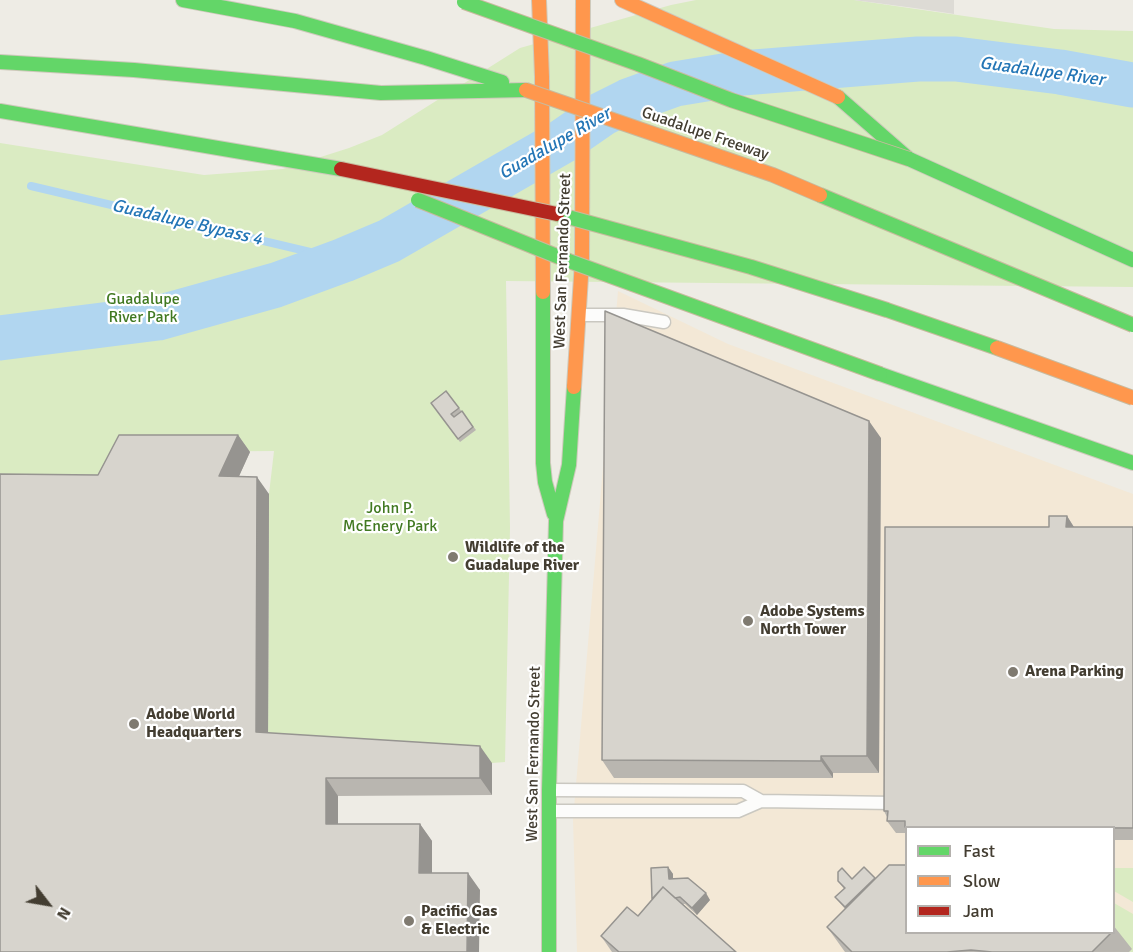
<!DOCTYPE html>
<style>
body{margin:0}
#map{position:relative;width:1133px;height:952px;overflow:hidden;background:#eeece5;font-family:Signika,sans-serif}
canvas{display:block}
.legend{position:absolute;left:905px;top:826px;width:210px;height:108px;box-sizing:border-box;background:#fff;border:2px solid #b4b1ad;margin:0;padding:8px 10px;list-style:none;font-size:18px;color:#433d31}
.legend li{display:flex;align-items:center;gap:12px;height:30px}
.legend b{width:30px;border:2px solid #b4b1ad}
.north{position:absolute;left:18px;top:874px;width:60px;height:60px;-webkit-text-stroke:4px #fff;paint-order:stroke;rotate:121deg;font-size:16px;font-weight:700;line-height:24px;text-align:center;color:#433d31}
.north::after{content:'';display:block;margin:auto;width:21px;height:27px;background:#433d31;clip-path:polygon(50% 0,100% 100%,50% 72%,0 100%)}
</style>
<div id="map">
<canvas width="1133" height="952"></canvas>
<ul class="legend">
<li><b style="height:8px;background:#63d668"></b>Fast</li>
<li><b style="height:8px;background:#ff974d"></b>Slow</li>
<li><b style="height:8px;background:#b3261e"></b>Jam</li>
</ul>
<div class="north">N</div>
</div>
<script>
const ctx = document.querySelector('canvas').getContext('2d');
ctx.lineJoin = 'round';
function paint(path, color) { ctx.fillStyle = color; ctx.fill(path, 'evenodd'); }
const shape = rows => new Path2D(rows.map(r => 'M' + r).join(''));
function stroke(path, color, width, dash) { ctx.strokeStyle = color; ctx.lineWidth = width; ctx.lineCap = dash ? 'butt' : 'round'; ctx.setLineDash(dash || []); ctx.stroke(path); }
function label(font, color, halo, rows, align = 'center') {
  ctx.font = font + ' Signika,sans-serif'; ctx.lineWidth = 4.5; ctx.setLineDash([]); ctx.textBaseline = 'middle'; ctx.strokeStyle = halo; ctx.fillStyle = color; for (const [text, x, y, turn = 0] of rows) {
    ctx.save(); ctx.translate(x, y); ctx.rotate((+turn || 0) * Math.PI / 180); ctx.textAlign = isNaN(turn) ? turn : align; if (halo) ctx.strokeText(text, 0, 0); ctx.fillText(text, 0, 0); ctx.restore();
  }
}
paint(shape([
 [618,291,728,344,1133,494,1133,952,577,952,573,820],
 [906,828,1114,828,1114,932,906,932]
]), '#f3e8d6');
paint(shape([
 [696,0,854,0,1054,29,1133,31,1133,287,506,281,510,528,505,762,492,763,268,749,269,494,274,451,146,452,110,492,0,492,0,143,204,175,283,169,349,148,382,135,520,48,671,5],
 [1114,868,1133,868,1133,902,1114,891],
 [1114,903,1133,914,1133,952,1129,952,1114,931]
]), '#daebc2');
paint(shape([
 [854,0,954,0,954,14,914,8]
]), '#dddbd5');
stroke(shape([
 [31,186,344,260]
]), '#b1d6f0', 8);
stroke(shape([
 [0,338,158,318,276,285,344,260,389,241,563,141,602,114,628,101,675,84,742,73,918,59,956,59,1060,72,1133,85]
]), '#b1d6f0', 45);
const lane = shape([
 [581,315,623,315,664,322],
 [550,790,743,791,761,801,738,811,551,811],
 [761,801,893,803]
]);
const fast = shape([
 [183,0,295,21,426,58,502,82],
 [0,62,134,70,381,93,526,90],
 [838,97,909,159,1133,260],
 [0,111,341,169],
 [543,292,543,463,545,482,554,514],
 [880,374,1133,463],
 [549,952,549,790,556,521,569,465,574,387]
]);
const slow = shape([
 [539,0,542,77,543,292],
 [622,0,838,97],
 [574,387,582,261,583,0]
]);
stroke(lane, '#cac8c1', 15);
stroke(fast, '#cec9bb', 16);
stroke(slow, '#cec9bb', 16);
stroke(lane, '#fcfcfb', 12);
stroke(fast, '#63d668', 14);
stroke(slow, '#ff974d', 14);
const fastBridge = shape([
 [464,2,638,64,731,100,909,159],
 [820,195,1133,325],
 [418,200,569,261,880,374],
 [557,214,751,267,887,310,997,348]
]);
const slowBridge = shape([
 [526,90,773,175,820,195],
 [997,348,1133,398]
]);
const jamBridge = shape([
 [341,169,557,214]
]);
stroke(fastBridge, '#c8ba9e', 16, []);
stroke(slowBridge, '#c8ba9e', 16, []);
stroke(jamBridge, '#c8ba9e', 16, []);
stroke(fastBridge, '#63d668', 14);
stroke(slowBridge, '#ff974d', 14);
stroke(jamBridge, '#b3261e', 14);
paint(shape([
 [446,391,476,430,460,442,431,403],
 [238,435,250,452,239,476,269,494,268,733,492,763,492,795,338,796,338,824,420,824,432,841,432,873,480,890,0,952],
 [881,438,879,773,833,773,833,778,614,778,602,760],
 [1067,516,1074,527,1133,527,1133,840,1113,840,1113,828,906,828,906,833,896,833,887,821,887,817,884,811,1049,527],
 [668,867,673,874,673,878,710,900,697,915,685,904,683,904,736,952,612,952,601,936,638,916,652,899],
 [864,867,906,933,1113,933,1113,925,1132,949,1129,952,845,952,827,927,845,909,835,897,844,889,838,881,852,879]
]), '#b9b6b0');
paint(shape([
 [869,421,881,438,879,773,867,756],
 [238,435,250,452,231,494,219,476],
 [257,477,269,494,268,749,256,732],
 [1067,516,1075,529,1066,527],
 [480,746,492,763,492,795,480,778],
 [821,756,833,773,833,778,821,761],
 [326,778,338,796,338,841,326,824],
 [420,824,432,841,432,890,419,873],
 [668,867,673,874,673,885,669,879],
 [468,873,480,890,479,952,467,952],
 [706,893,710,900,697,915,692,908]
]), '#969490');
const building = shape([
 [605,311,869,421,867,756,821,756,821,761,602,760,605,311],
 [446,391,459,408,451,414,454,417,462,411,473,427,458,439,431,403,446,391],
 [119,435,238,435,219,476,257,477,256,732,480,746,480,778,326,778,326,824,420,824,419,873,468,873,467,952,0,952,0,474,98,475,119,435],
 [1049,516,1067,516,1066,527,1133,527,1133,828,905,827,905,821,887,821,888,811,884,811,885,527,1049,527,1049,516],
 [889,865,906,865,906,933,1111,933,1092,952,992,952,971,950,947,952,852,952,827,927,889,865],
 [668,867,669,879,688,878,706,893,692,908,680,897,675,898,663,887,652,899,651,868,668,867],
 [864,867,875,878,845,907,835,897,845,888,838,881,838,872,842,868,852,879,864,867],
 [663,887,736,952,619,952,601,936,627,907,638,916,663,887]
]);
paint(building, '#d7d4cd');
stroke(building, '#969490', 1.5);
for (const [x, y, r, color] of [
 [453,557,6,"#7f7a70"],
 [748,621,6,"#7f7a70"],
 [1013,672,6,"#7f7a70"],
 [134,724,6,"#7f7a70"],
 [409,921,6,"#7f7a70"]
]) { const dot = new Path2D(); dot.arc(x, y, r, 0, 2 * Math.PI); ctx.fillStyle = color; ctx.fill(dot); stroke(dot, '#fff', 2); }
label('16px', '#433d31', '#fff', [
 ["Guadalupe Freeway",705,134,19],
 ["West San Fernando Street",563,261,-88],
 ["West San Fernando Street",534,754,-89]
]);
label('16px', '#417921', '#fff', [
 ["Guadalupe",143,300],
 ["River Park",143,318],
 ["John P.",390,509],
 ["McEnery Park",390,527]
]);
label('bold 16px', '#433d31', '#fff', [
 ["Wildlife of the",465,548],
 ["Guadalupe River",465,566],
 ["Adobe Systems",760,612],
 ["North Tower",760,630],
 ["Arena Parking",1025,672],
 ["Adobe World",146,715],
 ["Headquarters",146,733],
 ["Pacific Gas",421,912],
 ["& Electric",421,930]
], 'left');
label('italic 18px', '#2476b6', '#fff', [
 ["Guadalupe River",1042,72,8],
 ["Guadalupe River",555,144,-30],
 ["Guadalupe Bypass 4",187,223,13]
]);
</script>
